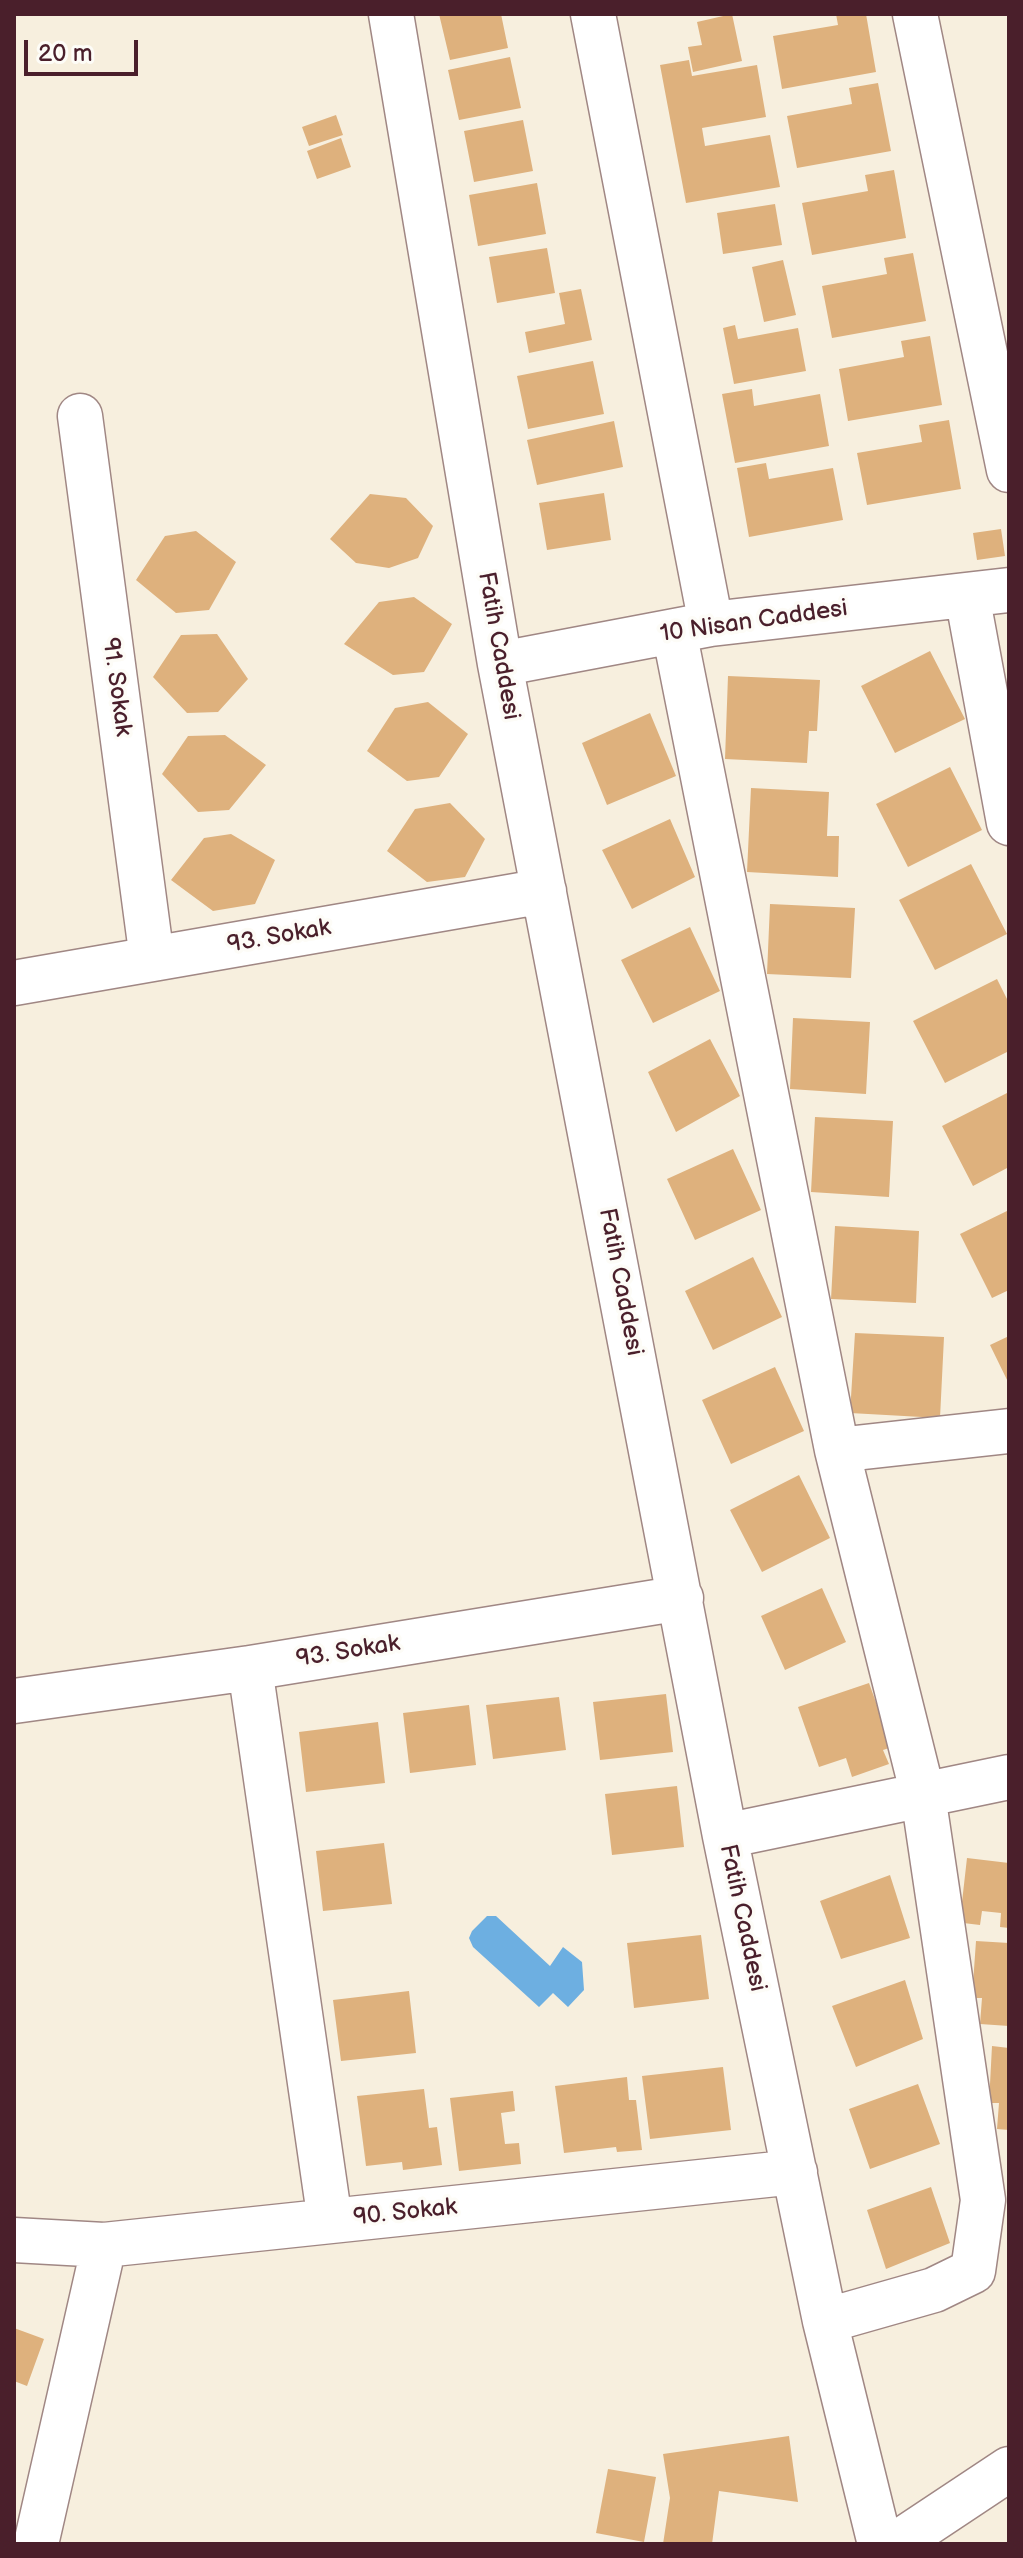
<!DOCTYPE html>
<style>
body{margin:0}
#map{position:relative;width:1023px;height:2558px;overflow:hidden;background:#f7efde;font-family:"Balsamiq Sans",sans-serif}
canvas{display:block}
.frame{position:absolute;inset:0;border:16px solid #4a1f2b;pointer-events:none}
.scale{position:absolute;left:24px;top:40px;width:114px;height:36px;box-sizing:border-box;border:4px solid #4a1f2b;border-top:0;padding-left:10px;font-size:24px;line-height:28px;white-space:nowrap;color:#4a1f2b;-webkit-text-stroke:6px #fdfcf7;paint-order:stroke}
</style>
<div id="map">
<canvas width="1023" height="2558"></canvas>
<div class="frame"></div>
<div class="scale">20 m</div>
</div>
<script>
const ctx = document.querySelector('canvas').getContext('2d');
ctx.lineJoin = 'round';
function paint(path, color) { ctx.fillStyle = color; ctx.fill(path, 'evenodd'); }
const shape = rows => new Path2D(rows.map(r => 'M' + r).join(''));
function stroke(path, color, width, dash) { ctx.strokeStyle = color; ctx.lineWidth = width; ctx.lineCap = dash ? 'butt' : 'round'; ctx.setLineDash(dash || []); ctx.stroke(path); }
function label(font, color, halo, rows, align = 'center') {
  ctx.font = font + ' "Balsamiq Sans",sans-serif'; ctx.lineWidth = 7; ctx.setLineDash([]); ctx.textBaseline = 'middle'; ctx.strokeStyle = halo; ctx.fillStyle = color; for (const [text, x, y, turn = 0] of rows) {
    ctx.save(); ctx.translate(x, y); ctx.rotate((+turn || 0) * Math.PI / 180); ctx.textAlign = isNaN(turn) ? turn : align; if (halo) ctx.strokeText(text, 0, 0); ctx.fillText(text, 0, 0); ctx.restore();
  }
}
paint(shape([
 [487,1916,496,1916,550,1966,563,1947,582,1962,584,1990,568,2007,553,1993,539,2007,473,1947,469,1938,472,1931]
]), '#6dafe1');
paint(shape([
 [439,14,501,14,508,48,450,60],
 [732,14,742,61,693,72,688,47,702,45,697,22],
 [836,14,866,14,876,72,782,89,773,36,838,25],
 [510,57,521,108,459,120,448,70],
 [689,60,692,76,757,65,766,117,702,128,705,146,770,135,780,187,686,203,660,65],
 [878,83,891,151,797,168,787,116,852,104,849,88],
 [336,115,343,135,309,146,302,127],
 [523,120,533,171,474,182,464,131],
 [341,138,351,167,317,179,307,151],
 [894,170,906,238,812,255,802,203,868,191,865,175],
 [537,183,546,234,478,246,469,195],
 [775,204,782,245,723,254,717,213],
 [547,248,555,293,497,303,489,257],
 [913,253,926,321,832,338,822,286,887,274,884,258],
 [783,260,796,315,764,322,752,267],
 [581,289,592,340,529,353,525,332,565,324,559,293],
 [735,325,738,339,798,328,806,371,734,384,723,328],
 [930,336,942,405,848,421,839,369,904,357,901,341],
 [593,361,604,414,528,429,517,376],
 [752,389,754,406,820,394,829,446,735,463,722,394],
 [949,420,961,489,867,505,857,453,922,442,919,425],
 [614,421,623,467,537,485,527,440],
 [766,463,769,479,833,468,843,520,749,537,737,468],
 [604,493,611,540,547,550,539,503],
 [370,494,406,498,433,526,418,558,389,568,356,563,330,539],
 [1001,529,1005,556,977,560,973,533],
 [196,531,236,562,209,610,176,613,136,580,165,536],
 [414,597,452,624,424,672,393,675,344,644,379,602],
 [217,634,248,679,218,712,187,713,153,677,181,635],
 [930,651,965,719,895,753,861,686],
 [728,676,820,680,817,731,809,731,807,763,725,759],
 [428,702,468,734,439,777,407,781,367,751,395,708],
 [650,713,676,776,607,805,582,743],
 [225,735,266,765,229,810,198,812,162,774,188,736],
 [950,767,982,830,908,867,876,804],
 [751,788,829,792,827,836,839,836,838,877,747,872],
 [450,803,485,839,465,877,427,882,387,851,415,809],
 [670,819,695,877,632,909,602,850],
 [231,834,275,860,255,904,213,911,171,880,204,838],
 [971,864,1007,934,935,970,899,900],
 [770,904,855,908,851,978,767,974],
 [690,927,720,991,653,1023,621,960],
 [997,979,1009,1003,1009,1051,945,1083,913,1021],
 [793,1018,870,1022,866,1094,790,1089],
 [710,1039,740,1096,676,1132,648,1072],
 [1009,1092,1009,1167,973,1186,942,1126],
 [815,1117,893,1121,889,1197,811,1192],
 [733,1149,761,1210,695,1240,667,1179],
 [1009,1210,1009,1290,992,1298,960,1234],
 [835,1226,919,1231,916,1303,831,1299],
 [753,1257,782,1317,713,1350,685,1291],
 [855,1333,944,1337,940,1418,850,1413],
 [1009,1336,1009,1384,990,1345],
 [775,1367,804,1431,731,1464,702,1400],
 [799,1475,830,1538,762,1572,730,1510],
 [822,1588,846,1642,785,1670,761,1616],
 [869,1683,892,1747,883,1750,889,1764,852,1777,846,1758,819,1767,798,1707],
 [666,1694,673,1752,600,1760,593,1702],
 [559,1697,566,1750,493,1759,486,1705],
 [469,1705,476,1765,410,1773,403,1713],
 [378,1722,385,1783,306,1792,299,1732],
 [677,1786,684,1847,612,1855,605,1794],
 [384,1843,392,1904,323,1911,316,1851],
 [967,1858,1009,1863,1009,1928,1000,1927,1001,1913,982,1911,980,1925,955,1922,957,1902,962,1902],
 [890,1875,910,1938,841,1959,820,1901],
 [701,1935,709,1999,634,2008,627,1943],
 [976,1941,1009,1943,1009,2026,980,2024,982,1998,972,1998],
 [905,1980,923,2039,856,2067,832,2006],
 [409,1991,416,2053,341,2061,333,2000],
 [992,2046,1009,2048,1009,2130,997,2129,999,2103,989,2103],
 [723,2067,731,2130,650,2139,642,2076],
 [627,2077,629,2100,636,2100,642,2150,617,2152,616,2147,564,2153,555,2086],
 [918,2084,940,2144,870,2169,849,2109],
 [424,2089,429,2128,437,2127,442,2165,403,2170,402,2162,366,2166,357,2096],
 [513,2091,515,2111,501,2113,505,2144,519,2143,521,2164,459,2171,450,2098],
 [931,2187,950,2243,886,2269,867,2210],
 [14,2328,44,2339,27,2386,14,2381],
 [789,2436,798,2502,719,2491,712,2544,663,2544,670,2498,663,2454],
 [608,2469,656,2477,644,2542,596,2533]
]), '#deb17d');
const minor = shape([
 [391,14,500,664,725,1836,825,2321,880,2544],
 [593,14,711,624],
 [915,14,1009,470],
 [80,416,152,959],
 [967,595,1009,823],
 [674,631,837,1450,923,1795,983,2200,973,2271,934,2290,825,2321],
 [500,664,711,624,1009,590],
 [14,983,544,891],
 [837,1450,1009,1431],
 [250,1668,330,2221],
 [14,1701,250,1668,681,1598],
 [725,1836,1009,1777],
 [14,2240,104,2245,795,2172],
 [36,2544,104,2245],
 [896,2544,1009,2469]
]);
stroke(minor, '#a08784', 47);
stroke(minor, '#fff', 44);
label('24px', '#4a1f2b', '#fdfcf7', [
 ["10 Nisan Caddesi",754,622,-8],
 ["Fatih Caddesi",498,646,80],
 ["91. Sokak",116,687,82],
 ["93. Sokak",279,937,-10],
 ["Fatih Caddesi",620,1282,79],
 ["93. Sokak",348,1652,-9],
 ["Fatih Caddesi",742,1918,78],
 ["90. Sokak",405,2213,-6]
]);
</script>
